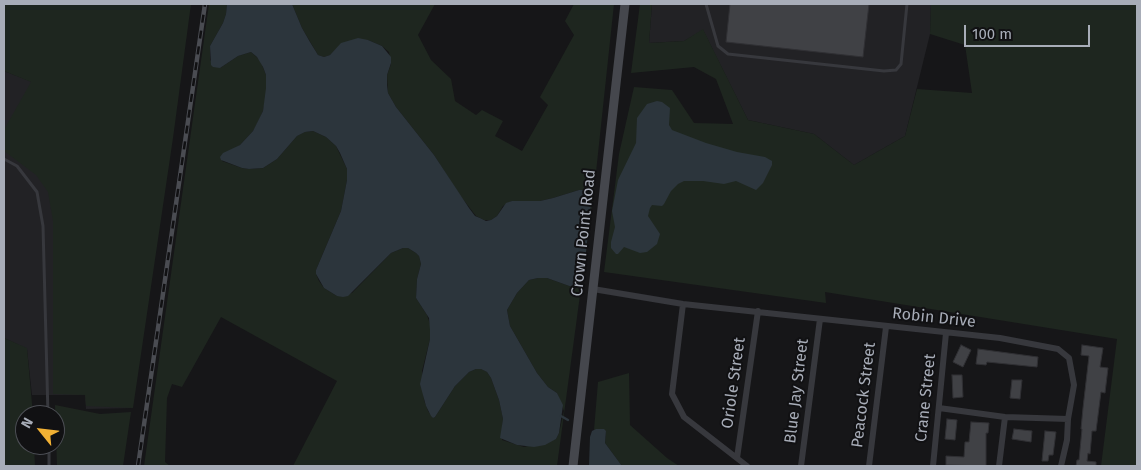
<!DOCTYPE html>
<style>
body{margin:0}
#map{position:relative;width:1141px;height:470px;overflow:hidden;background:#161618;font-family:"Fira Sans",sans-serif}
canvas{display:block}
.frame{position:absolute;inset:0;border:5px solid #a8adb8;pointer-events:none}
.north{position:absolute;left:15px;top:405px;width:50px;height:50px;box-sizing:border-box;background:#111113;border:1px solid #4d4f55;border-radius:50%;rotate:299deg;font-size:14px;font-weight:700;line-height:20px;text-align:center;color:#a8adb8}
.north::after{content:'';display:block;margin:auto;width:18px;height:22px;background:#f2b134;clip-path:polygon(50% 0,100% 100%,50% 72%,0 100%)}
.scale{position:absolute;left:964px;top:25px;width:126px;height:22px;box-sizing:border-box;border:2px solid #a8adb8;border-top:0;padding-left:6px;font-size:15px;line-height:18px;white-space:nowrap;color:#a8adb8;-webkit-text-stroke:4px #111113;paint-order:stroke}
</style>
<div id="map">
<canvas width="1141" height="470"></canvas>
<div class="frame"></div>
<div class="north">N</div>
<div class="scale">100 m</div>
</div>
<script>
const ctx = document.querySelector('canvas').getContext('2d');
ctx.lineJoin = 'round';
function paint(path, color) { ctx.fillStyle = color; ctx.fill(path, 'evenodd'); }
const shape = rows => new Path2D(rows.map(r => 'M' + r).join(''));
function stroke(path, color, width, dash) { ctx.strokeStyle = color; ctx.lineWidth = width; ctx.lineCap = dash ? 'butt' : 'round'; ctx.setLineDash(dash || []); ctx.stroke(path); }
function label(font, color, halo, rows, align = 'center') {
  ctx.font = font + ' "Fira Sans",sans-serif'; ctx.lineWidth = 4; ctx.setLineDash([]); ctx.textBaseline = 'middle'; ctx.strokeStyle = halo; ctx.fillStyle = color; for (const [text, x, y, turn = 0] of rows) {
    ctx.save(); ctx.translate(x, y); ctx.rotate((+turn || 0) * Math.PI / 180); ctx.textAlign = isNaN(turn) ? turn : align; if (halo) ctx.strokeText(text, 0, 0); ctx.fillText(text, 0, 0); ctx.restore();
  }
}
paint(shape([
 [652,4,931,4,930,34,905,136,854,165,814,134,748,120,703,30,684,41,649,43],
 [4,71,71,97,133,408,86,409,85,395,32,395,27,349,4,338]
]), '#222225');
paint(shape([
 [4,4,191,4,173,138,133,408,86,406,85,395,53,394,53,221,48,192,36,175,4,151,5,128,31,82,4,71],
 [209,4,227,4,226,14,223,23,210,46,210,60,220,68,238,56,251,52,260,60,266,75,266,97,263,111,257,124,253,131,240,145,229,152,222,161,242,168,249,169,263,168,277,159,297,136,305,132,313,131,326,137,336,146,347,169,347,180,341,211,316,270,316,274,319,281,324,288,337,296,352,293,391,253,403,248,408,248,416,253,419,256,421,264,417,279,416,298,427,315,430,324,430,339,422,371,424,400,428,411,433,418,435,417,455,386,469,372,476,369,481,369,487,372,491,378,499,400,503,419,502,440,524,447,556,439,559,433,564,411,557,393,548,387,537,373,510,326,507,310,517,293,529,280,538,278,547,278,572,287,578,284,581,279,585,262,591,204,588,193,579,190,553,198,540,201,512,201,503,206,497,216,491,220,484,220,476,216,459,194,434,155,396,107,388,93,387,75,391,64,389,52,382,46,368,40,336,49,330,55,324,57,318,55,302,28,292,4,435,4,418,35,431,60,451,79,455,101,476,115,482,110,503,121,495,136,522,151,548,105,540,97,574,35,565,21,574,4,614,4,594,191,557,466,293,466,337,381,221,317,182,387,172,384,167,398,165,462,170,466,144,466],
 [640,4,652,4,649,43,684,41,703,29,748,120,814,134,854,165,905,136,917,89,972,93,965,45,930,34,931,4,1137,4,1137,466,1101,466,1117,339,825,292,826,303,604,272,619,154,634,87,672,90,694,123,733,124,716,79,694,67,631,73],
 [4,338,27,348,33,415,25,415,25,445,34,445,35,466,4,466],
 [629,373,630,425,667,458,679,466,622,466,605,443,606,431,598,429,594,430,598,382],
 [55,405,100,414,131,412,123,466,57,466]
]), '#1e261f');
paint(shape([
 [227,4,292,4,302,28,310,42,318,55,324,57,330,55,341,43,358,38,368,40,382,46,391,57,391,63,387,75,387,85,388,93,396,107,434,155,469,208,475,216,480,218,486,221,491,220,497,216,506,203,512,201,540,201,553,198,579,190,583,190,588,193,591,204,585,262,581,279,578,284,572,287,547,278,538,278,529,280,517,293,507,310,510,326,537,373,548,387,557,393,563,405,559,433,556,439,545,445,534,447,517,445,500,438,503,419,499,400,491,378,487,372,481,369,476,369,469,372,455,386,435,417,433,418,431,416,426,406,420,384,430,339,430,330,429,318,416,298,417,279,421,264,419,256,416,253,408,248,403,248,391,253,348,296,343,297,337,296,324,288,316,274,316,270,341,211,347,180,347,169,340,153,336,146,326,137,313,131,305,132,297,136,277,159,263,168,249,169,242,168,221,160,220,157,223,153,240,145,253,131,263,111,266,88,266,75,263,67,257,57,251,52,238,56,220,68,213,67,211,65,210,46,223,23,226,14],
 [657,101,662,102,670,108,669,125,672,130,706,143,737,152,765,157,772,161,772,165,763,183,756,190,736,181,724,184,703,181,684,181,678,184,671,191,664,204,662,206,652,205,650,208,648,216,660,234,657,244,647,252,640,253,624,247,618,254,616,254,611,248,611,242,615,227,612,211,618,180,636,143,637,118,647,104],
 [596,429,604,429,606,431,605,443,622,466,589,466,590,437,592,431]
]), '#2c353c');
stroke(shape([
 [561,416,568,420]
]), '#2c353c', 2.5);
const building = shape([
 [730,4,869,4,863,57,726,42,730,4],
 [961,345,971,350,963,367,953,362,961,345],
 [1082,345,1103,348,1100,367,1108,368,1105,393,1101,392,1096,431,1092,431,1090,454,1088,453,1087,461,1096,462,1096,466,1076,466,1077,460,1079,460,1082,429,1081,429,1083,408,1089,356,1081,355,1082,345],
 [978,349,1038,357,1037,367,987,362,986,365,976,364,978,349],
 [952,375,962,375,963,397,953,398,952,375],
 [1012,380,1022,380,1020,399,1010,398,1012,380],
 [947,419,957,420,955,440,945,439,947,419],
 [971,422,989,423,988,433,986,433,986,466,946,465,946,456,964,457,965,442,969,442,971,422],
 [1014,429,1032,431,1031,442,1012,439,1014,429],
 [1045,431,1056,432,1053,455,1049,455,1048,461,1042,461,1045,431]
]);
paint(building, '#404145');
stroke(building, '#303034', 1);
stroke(shape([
 [706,4,718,46,728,54,884,71,896,70,901,64,907,4],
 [4,159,17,166,37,192,43,226,48,415],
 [49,445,49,466]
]), '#37383d', 3);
stroke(shape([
 [593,289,683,304,1000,338,1058,349,1069,358,1074,385,1068,419,1067,440,1061,466],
 [683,304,672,394,684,417,747,466],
 [939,408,1005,417,1068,419],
 [737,458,758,311],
 [801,466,820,319],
 [869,466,886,327],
 [933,466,946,333],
 [999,466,1005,417]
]), '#37383d', 6);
stroke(shape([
 [573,466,625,4]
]), '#45474d', 9);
const rail = shape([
 [138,466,205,4]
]);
stroke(rail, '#4a4c52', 4.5);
stroke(rail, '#111113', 2.5, [8]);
label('16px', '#a8adb8', '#111113', [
 ["Crown Point Road",584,233,-84],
 ["Robin Drive",934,318,6],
 ["Oriole Street",734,383,-82],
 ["Blue Jay Street",797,391,-83],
 ["Peacock Street",864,395,-83],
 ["Crane Street",926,398,-84]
]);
</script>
